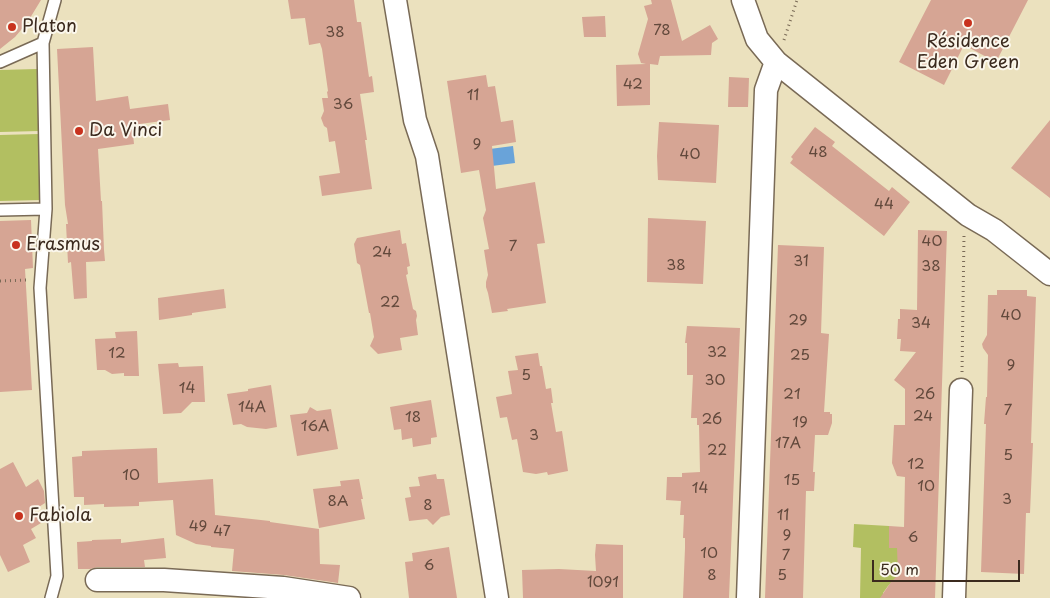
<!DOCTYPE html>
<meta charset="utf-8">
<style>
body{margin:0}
#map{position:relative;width:1050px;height:598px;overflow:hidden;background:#ebe1be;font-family:"Playpen Sans",sans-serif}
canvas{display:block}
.scale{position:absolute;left:872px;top:560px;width:148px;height:22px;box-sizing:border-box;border:2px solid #3b2a1e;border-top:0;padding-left:6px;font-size:15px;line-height:18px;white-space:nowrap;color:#3b2a1e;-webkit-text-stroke:4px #fbf7ec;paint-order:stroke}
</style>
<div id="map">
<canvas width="1050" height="598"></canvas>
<div class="scale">50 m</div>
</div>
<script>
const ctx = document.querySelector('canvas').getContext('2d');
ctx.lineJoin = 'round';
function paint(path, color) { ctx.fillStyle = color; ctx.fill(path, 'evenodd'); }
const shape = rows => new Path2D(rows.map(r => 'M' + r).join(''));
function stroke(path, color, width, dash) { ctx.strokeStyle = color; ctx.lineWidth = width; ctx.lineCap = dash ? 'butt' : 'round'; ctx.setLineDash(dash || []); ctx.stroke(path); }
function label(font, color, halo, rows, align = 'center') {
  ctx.font = font + ' "Playpen Sans",sans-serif'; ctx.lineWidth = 4; ctx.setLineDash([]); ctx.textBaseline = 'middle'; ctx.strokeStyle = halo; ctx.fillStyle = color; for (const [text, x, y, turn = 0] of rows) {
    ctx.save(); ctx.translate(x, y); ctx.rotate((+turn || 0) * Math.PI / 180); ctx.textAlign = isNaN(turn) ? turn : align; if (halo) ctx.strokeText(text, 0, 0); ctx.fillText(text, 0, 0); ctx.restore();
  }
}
paint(shape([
 [37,69,39,131,0,132,0,70],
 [39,134,41,200,0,201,0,135],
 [854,524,889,526,889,547,898,548,898,576,888,586,883,593,883,598,860,598,861,548,853,547]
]), '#b2bf61');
paint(shape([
 [513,146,515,163,484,167,482,150]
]), '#69a3d9');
paint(shape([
 [0,0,41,0,27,23,15,37,0,49],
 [288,0,354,0,357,22,361,22,369,77,372,76,374,92,360,94,367,140,365,140,372,189,322,196,319,176,340,173,335,141,329,142,327,128,324,126,321,118,324,111,322,98,328,98,327,92,328,91,322,49,320,43,309,45,305,18,291,19],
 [651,0,671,0,682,41,710,25,718,39,712,43,711,55,660,56,658,65,650,64,650,105,617,106,616,65,646,64,641,63,638,54,648,19,644,6,652,4],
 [931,0,1028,0,996,62,964,45,944,85,899,62],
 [605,16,606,37,584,37,582,17],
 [93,47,96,101,128,96,130,109,168,104,170,120,132,125,134,144,98,149,101,201,102,201,104,250,105,261,86,262,87,298,74,299,71,262,68,263,66,224,68,224,65,205,57,49],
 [486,75,488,87,495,86,501,122,513,120,516,142,492,146,496,189,535,182,545,243,537,244,546,303,507,309,508,311,492,313,488,293,486,287,486,282,488,275,484,250,489,249,483,218,486,210,479,170,461,173,447,81],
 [729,77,749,78,748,107,728,107],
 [1050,120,1050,198,1011,168],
 [659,122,719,125,716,183,658,180,657,156],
 [815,127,835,142,832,146,889,191,892,187,910,202,884,236,790,163,793,159,791,157],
 [648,218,706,221,703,284,647,282],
 [31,220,33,268,25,269,32,390,0,392,0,221],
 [400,230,402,244,406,243,410,266,407,267,408,274,406,275,413,309,416,311,417,316,416,320,418,335,400,338,402,350,378,354,370,346,374,337,370,313,369,313,360,265,357,263,354,244,357,238],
 [918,230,947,231,935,598,880,598,891,582,898,575,897,548,889,548,889,526,904,527,905,477,897,476,892,463,894,425,905,425,905,389,894,380,916,352,900,351,901,339,897,339,898,319,900,319,900,309,917,310],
 [778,245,824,247,821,333,829,334,824,412,830,412,830,414,832,414,832,423,828,435,815,435,813,472,815,472,814,491,806,491,803,598,765,598],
 [224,289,226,308,192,313,192,315,159,320,158,298],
 [997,290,1027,290,1027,296,1036,297,1031,443,1033,443,1030,513,1026,513,1024,574,981,572,986,424,984,424,986,397,987,397,988,355,983,348,982,344,987,335,988,295,997,295],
 [687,326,740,328,729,598,683,598,685,548,685,538,683,538,684,515,680,515,681,501,666,500,667,477,682,477,682,473,700,472,699,425,697,425,697,418,691,418,693,375,687,375,687,343,685,343],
 [137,331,139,376,124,376,124,373,112,374,105,370,97,370,95,339,116,338,115,332],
 [538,353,540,366,542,366,546,389,551,388,553,403,551,403,556,432,562,431,568,471,548,475,547,472,536,474,523,472,517,439,512,440,507,417,500,418,496,397,512,394,508,371,518,370,515,356],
 [178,363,179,367,203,366,205,402,192,402,181,413,163,414,158,364],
 [271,385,277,427,266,429,247,427,241,424,233,425,227,394,248,391,248,389],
 [431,400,437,437,431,438,431,444,413,447,412,438,402,440,401,429,394,430,390,407],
 [310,407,317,411,331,409,338,449,297,456,290,415,307,413],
 [157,448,158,483,213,479,215,515,270,521,270,522,319,529,320,564,340,565,338,583,284,575,232,571,234,549,211,547,211,546,196,544,176,535,173,500,139,502,139,506,104,507,104,504,84,505,84,497,74,497,72,457,82,456,82,451],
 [13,462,26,487,38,479,44,491,45,503,34,510,41,523,31,529,36,538,23,545,30,562,8,572,0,555,0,469],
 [436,474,437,479,444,479,450,515,441,517,433,525,427,519,409,521,405,498,411,497,409,487,420,486,418,477],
 [359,479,363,499,361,499,365,519,319,528,313,489,341,486,340,481],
 [164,538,166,558,144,560,145,567,97,567,90,569,78,569,77,542,92,541,92,540,121,539,121,543],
 [596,544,623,545,623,598,523,598,522,570,559,569,596,571,595,555],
 [449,547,457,598,409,598,405,562,413,561,412,553]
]), '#d6a594');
const lane = shape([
 [0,62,43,43],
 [46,209,43,43,55,0],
 [0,210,46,209,40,288,57,576,51,598]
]);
const street = shape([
 [395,0,415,120,427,156,497,598],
 [743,0,757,39,776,62,968,215,994,230,1050,274],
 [97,580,164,580,283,588,349,598],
 [748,598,766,90,776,62],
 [954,598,961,390]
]);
stroke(lane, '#796a56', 14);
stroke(street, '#796a56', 25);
stroke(shape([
 [784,40,797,0],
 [0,281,27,280],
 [962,372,964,235]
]), '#796a56', 3, [1, 4]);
stroke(lane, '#fff', 11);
stroke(street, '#fff', 22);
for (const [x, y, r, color] of [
 [968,23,5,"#c8321e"],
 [12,27,5,"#c8321e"],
 [79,131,5,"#c8321e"],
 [16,245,5,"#c8321e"],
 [19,516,5,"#c8321e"]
]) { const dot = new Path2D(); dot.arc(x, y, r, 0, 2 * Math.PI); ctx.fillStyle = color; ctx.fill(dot); stroke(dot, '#fbf7ec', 2); }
label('15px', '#62493c', null, [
 ["78",662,31],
 ["38",335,33],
 ["42",633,85],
 ["11",473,96],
 ["36",343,105],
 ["9",477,145],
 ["48",818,153],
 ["40",690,155],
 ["44",884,205],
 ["40",932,242],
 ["7",513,247],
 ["24",382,253],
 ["31",801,262],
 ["38",676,266],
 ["38",931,267],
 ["22",390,303],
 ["40",1011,316],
 ["29",798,321],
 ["34",921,324],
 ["32",717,353],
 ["12",117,354],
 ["25",800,356],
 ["9",1011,366],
 ["5",526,376],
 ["30",715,381],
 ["14",187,389],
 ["21",792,395],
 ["26",925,395],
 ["14A",252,408],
 ["7",1008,411],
 ["24",923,417],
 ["18",413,418],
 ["26",712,420],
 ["19",800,423],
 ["16A",315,427],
 ["3",534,436],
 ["17A",788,444],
 ["22",717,451],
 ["5",1008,456],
 ["12",916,465],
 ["10",131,476],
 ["15",792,481],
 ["10",926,487],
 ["14",700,489],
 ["3",1007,500],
 ["8A",338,502],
 ["8",428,506],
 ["11",783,516],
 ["49",198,527],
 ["47",222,532],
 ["9",787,536],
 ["6",913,538],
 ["10",709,554],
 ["7",786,556],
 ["6",429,566],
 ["8",712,576],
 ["5",782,576],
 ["1091",603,583]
]);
label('18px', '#3b2a1e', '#fbf7ec', [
 ["Platon",22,27],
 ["Résidence",968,42,"center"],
 ["Eden Green",968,63,"center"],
 ["Da Vinci",89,131],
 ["Erasmus",26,245],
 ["Fabiola",29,516]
], 'left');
</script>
